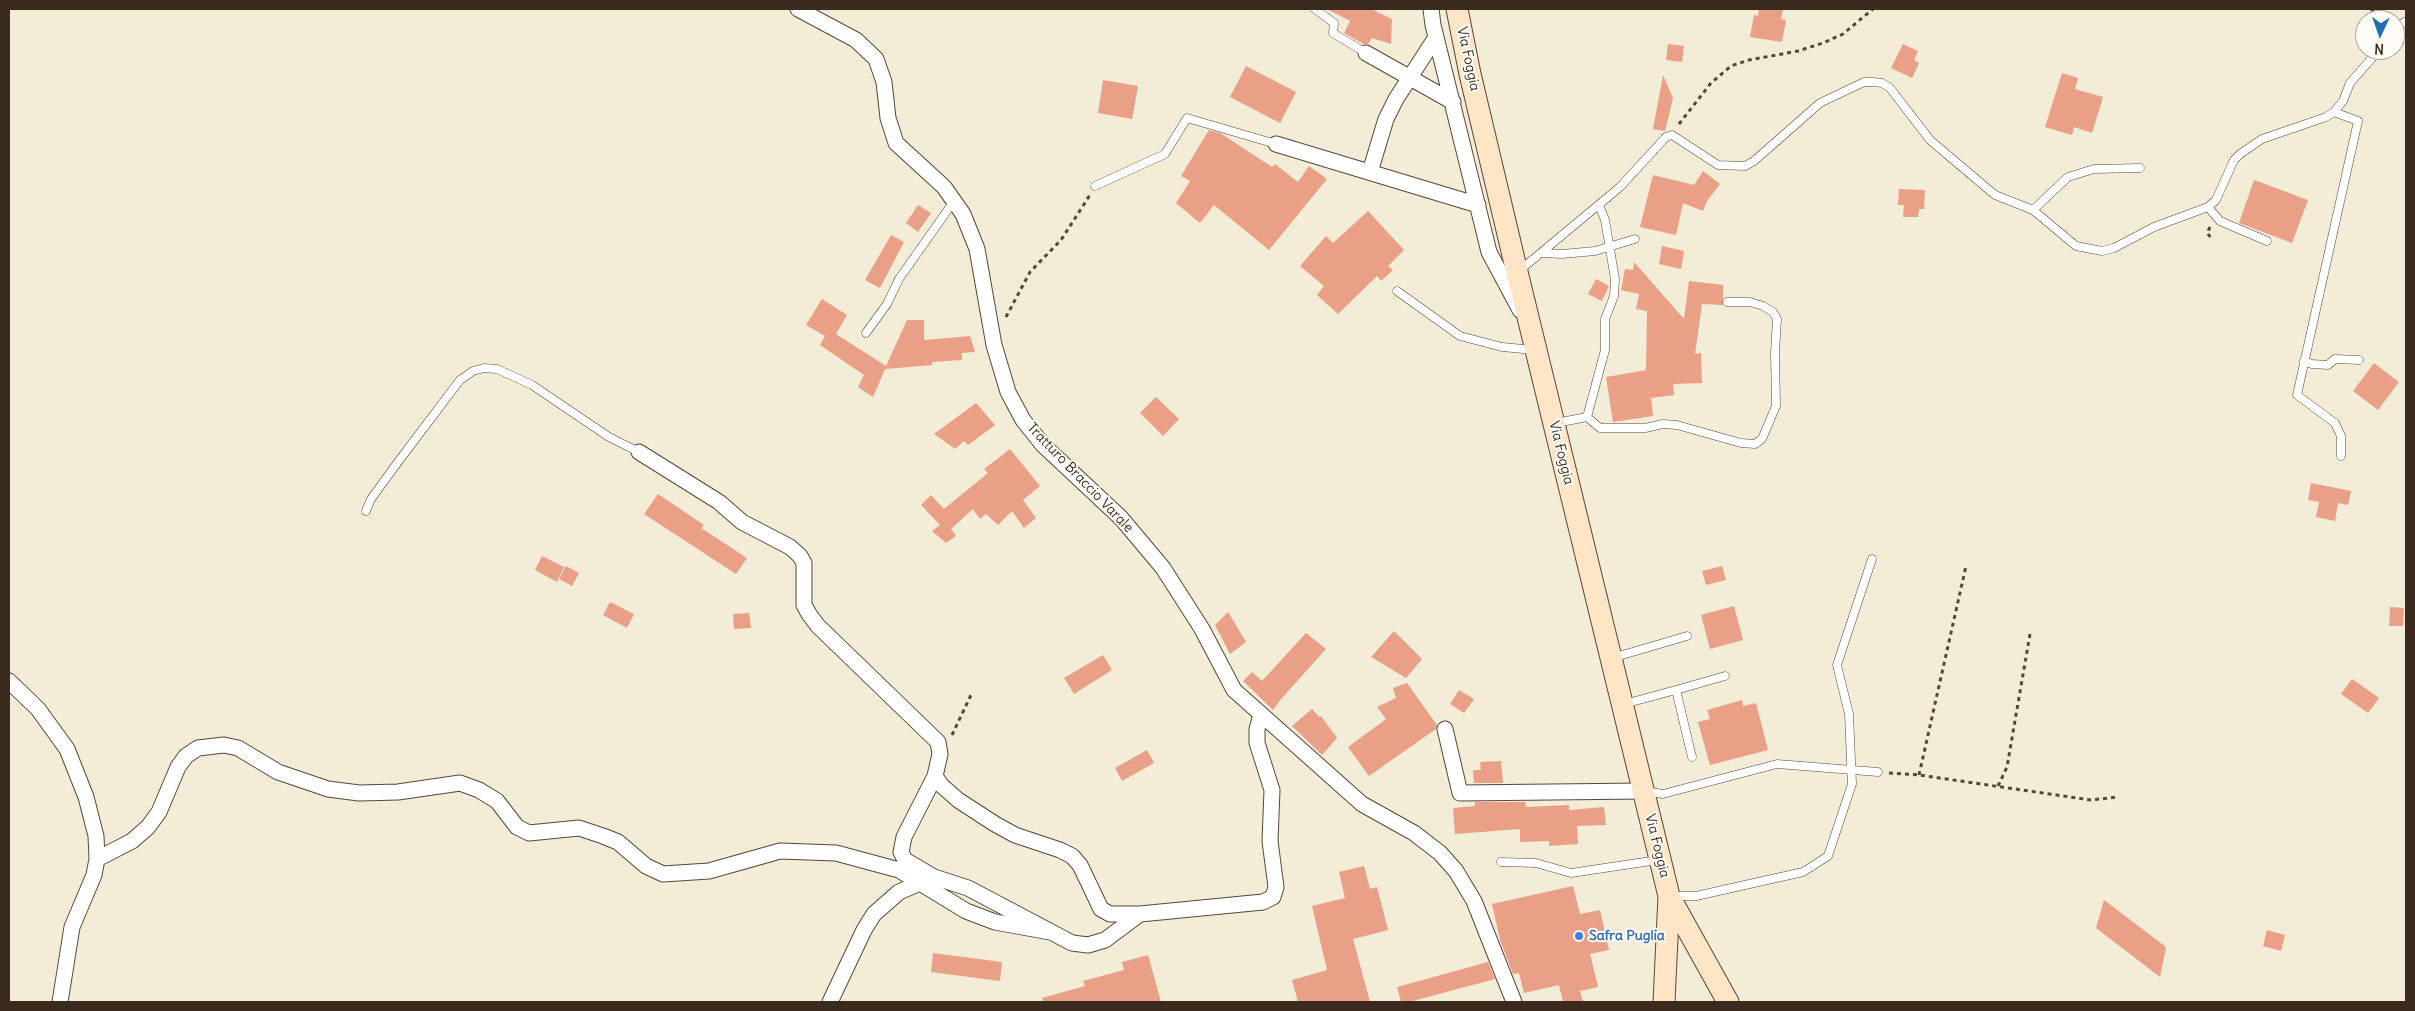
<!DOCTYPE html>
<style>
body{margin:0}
#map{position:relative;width:2415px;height:1011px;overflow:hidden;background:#f3ecd6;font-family:Delius,sans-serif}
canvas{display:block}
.frame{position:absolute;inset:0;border:10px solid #3b2a1e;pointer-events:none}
.north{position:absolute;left:2355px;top:10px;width:50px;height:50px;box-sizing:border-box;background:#fdfcf7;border:1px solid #afa8a0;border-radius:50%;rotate:183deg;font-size:14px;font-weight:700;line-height:20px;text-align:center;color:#3b2a1e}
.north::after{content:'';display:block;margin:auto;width:18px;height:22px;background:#1f6fb2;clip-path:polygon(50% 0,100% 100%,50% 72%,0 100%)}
</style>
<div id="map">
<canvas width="2415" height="1011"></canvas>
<div class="frame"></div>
<div class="north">N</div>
</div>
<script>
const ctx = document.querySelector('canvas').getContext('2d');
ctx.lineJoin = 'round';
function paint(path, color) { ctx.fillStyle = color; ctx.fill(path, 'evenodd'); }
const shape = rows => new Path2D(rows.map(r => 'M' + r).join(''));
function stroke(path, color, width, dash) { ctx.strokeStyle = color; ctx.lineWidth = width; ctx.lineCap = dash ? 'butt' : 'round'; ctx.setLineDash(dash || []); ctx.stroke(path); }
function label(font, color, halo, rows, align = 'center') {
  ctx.font = font + ' Delius,sans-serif'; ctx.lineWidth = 4; ctx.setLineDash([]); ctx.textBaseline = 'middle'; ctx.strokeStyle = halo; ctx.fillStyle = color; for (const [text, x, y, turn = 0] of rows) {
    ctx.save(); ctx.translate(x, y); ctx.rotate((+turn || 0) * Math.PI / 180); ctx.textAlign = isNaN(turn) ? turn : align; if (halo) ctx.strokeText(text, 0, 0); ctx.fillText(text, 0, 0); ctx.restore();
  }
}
paint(shape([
 [1327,9,1371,9,1392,19,1391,44,1372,38,1368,44,1364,44,1351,37,1344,33,1350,21],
 [1759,9,1783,9,1781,19,1786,20,1782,42,1750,37,1754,15,1758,16],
 [1668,44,1684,46,1682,62,1666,60],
 [1903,44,1918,51,1914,60,1919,63,1912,78,1891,68],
 [1246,66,1296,92,1280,123,1230,97],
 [2062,73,2078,78,2075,89,2103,97,2092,133,2074,127,2072,135,2045,127],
 [1663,75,1673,98,1665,131,1653,129],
 [1103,80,1138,86,1132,119,1098,113],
 [1209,130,1220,133,1272,167,1275,164,1298,182,1309,166,1327,179,1269,250,1214,205,1200,223,1176,203,1190,181,1181,176],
 [1703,171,1720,184,1707,201,1703,211,1683,203,1676,235,1640,227,1653,175,1694,185],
 [2254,180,2308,200,2292,243,2239,223],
 [1899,189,1925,190,1924,209,1919,209,1918,217,1903,217,1904,205,1898,205],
 [918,205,931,213,918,232,906,223],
 [1368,211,1404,250,1388,266,1393,270,1381,281,1377,276,1338,314,1317,295,1324,286,1300,266,1326,236,1333,243],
 [891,235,904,242,880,288,865,280],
 [1662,246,1684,251,1681,269,1659,264],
 [1634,262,1684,319,1689,281,1723,285,1723,305,1702,304,1695,354,1701,353,1702,383,1673,384,1674,395,1651,398,1653,416,1613,422,1606,377,1646,370,1647,311,1636,309,1639,294,1621,290,1625,269,1633,270],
 [1596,279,1609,286,1602,301,1588,294],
 [822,299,847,315,836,334,886,366,907,320,924,320,924,340,970,336,975,352,962,353,962,360,932,362,932,365,885,369,873,397,858,387,864,375,820,345,825,336,806,325],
 [2374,363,2399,382,2378,410,2353,391],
 [1156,397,1179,419,1163,436,1140,413],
 [976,403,995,425,968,445,964,441,955,449,934,434],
 [1010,449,1040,486,1023,500,1036,518,1024,528,1012,511,998,525,986,514,980,519,973,509,951,529,956,536,946,543,932,531,940,525,921,505,931,495,944,509,988,473,984,469],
 [2311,483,2351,491,2348,505,2338,503,2335,521,2316,517,2319,502,2308,500],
 [658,494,704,525,701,528,747,558,736,574,644,514],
 [542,556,564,567,557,582,535,570],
 [566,566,579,573,572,586,559,579],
 [1722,566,1726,580,1706,585,1702,571],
 [610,602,634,614,627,628,603,615],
 [1734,606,1743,640,1710,649,1701,615],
 [2390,607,2404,608,2403,626,2389,626],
 [1228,612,1246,642,1230,654,1215,625],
 [749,613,751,628,734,629,733,614],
 [1394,631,1422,659,1406,678,1371,657],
 [1306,633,1326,649,1281,699,1273,710,1243,681,1252,672,1262,681],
 [1103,655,1112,670,1074,694,1064,678],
 [2352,679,2379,698,2368,713,2341,694],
 [1407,683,1437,725,1436,729,1369,776,1348,747,1386,719,1377,707,1396,698,1393,688],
 [1459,690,1474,699,1464,713,1450,704],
 [1742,700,1743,706,1756,703,1768,750,1710,765,1698,722,1710,719,1707,710],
 [1312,709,1319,717,1321,716,1337,738,1322,755,1292,726],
 [1147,750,1154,763,1122,781,1115,768],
 [1501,761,1503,783,1474,783,1473,770,1481,770,1480,762],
 [1475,802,1525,802,1526,807,1569,805,1569,810,1604,807,1606,825,1577,826,1578,844,1549,846,1549,841,1520,842,1520,829,1455,834,1453,808,1475,806],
 [1364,866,1370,889,1377,887,1388,930,1353,939,1370,1002,1298,1002,1292,980,1327,970,1312,906,1345,898,1339,872],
 [1573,886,1580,914,1600,910,1609,950,1590,954,1598,987,1580,991,1583,1002,1563,1002,1559,985,1524,993,1519,973,1513,974,1500,940,1492,904],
 [2104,900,2166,947,2160,977,2096,928],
 [2267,930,2285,935,2281,951,2263,946],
 [933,953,1002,962,1000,981,931,972],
 [1148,955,1161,1002,1043,1002,1042,998,1085,986,1083,981,1124,970,1122,962],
 [1488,962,1495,979,1409,1002,1401,1002,1397,987]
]), '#eaa087');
const service = shape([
 [1315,9,1334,23,1333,33,1366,53],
 [2395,28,2406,21],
 [2395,35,2406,40],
 [2334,112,2358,121,2297,395,2335,423,2341,436,2341,456],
 [1095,186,1165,154,1187,118,1276,144],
 [2208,207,2220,221,2267,241],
 [2033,210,2068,177,2094,169,2140,168],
 [1543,253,1562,254,1595,251,1635,239],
 [1519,271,1620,187,1666,137,1672,135,1718,165,1745,166,1754,161,1820,103,1864,82,1873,82,1882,83,1890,88,1930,140,1995,195,2033,210,2076,246,2102,251,2114,248,2154,227,2208,207,2216,200,2234,160,2240,154,2262,139,2326,117,2334,112,2343,101,2350,83,2379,50],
 [1397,291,1460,336,1502,347,1534,350],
 [866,333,887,304,899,279,954,201],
 [2304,361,2312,364,2328,365,2335,359,2359,360],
 [1587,417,1600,428,1645,428,1663,424,1677,425,1741,443,1755,444,1762,439,1776,406,1775,353,1777,319,1773,312,1763,306,1750,302,1727,302],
 [1556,423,1587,417,1605,350,1605,319,1614,296,1615,279,1605,220,1599,205],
 [366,511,371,499,398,462,460,380,473,371,484,368,497,369,532,385,609,437,639,452],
 [1612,658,1687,636],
 [1676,690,1725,676],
 [1624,704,1676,690,1692,757],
 [1645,791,1663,794,1777,764,1878,772],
 [1501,862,1536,863,1571,873,1658,860],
 [1671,896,1696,896,1803,872,1828,856,1852,784,1849,714,1837,665,1872,559]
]);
const minor = shape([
 [798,9,856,40,876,59,884,82,888,118,896,143,944,187,963,214,977,249,994,345,1008,392,1023,420,1043,445,1121,518,1163,568,1202,629,1234,690,1362,804,1414,833,1440,853,1456,871,1474,901,1514,1002],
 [1431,9,1433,25,1489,252,1520,310],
 [1366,53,1453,102],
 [1276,144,1478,205],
 [1370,172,1386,119,1396,99,1436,37],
 [639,452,719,502,742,522,790,547,800,556,804,563,804,605,809,614,818,626,938,742,940,754,935,776,904,837,901,852,905,860,934,877],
 [9,681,38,709,67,749,86,797,96,836,97,859,94,875,72,927,60,1002],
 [1445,729,1460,793,1643,791],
 [935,776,941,785,958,800,995,824,1015,835,1060,850,1072,856,1080,865,1101,909,1110,914,1140,914,1263,902,1273,897,1276,887,1270,841,1272,790,1257,743,1257,729,1261,715],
 [97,859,132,841,148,827,159,812,178,767,186,756,198,748,224,745,238,748,278,772,328,789,359,793,398,792,460,783,479,790,497,801,517,827,529,833,579,828,603,836,618,842,646,866,663,874,709,871,780,851,836,853,899,870,966,911,995,922,1050,932],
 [830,1002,864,930,874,914,899,892,934,877,968,888,1072,943,1088,945,1105,940,1140,914]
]);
const secondary = shape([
 [1457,9,1470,74,1517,272,1669,896,1664,1002],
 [1669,896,1728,1002]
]);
stroke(service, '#57473a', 9);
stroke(minor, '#57473a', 17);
stroke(secondary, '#57473a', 23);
stroke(shape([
 [2371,9,2381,20],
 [1679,124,1711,83,1731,66,1749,60,1798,51,1823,43,1843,34,1873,9],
 [2210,227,2207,233,2213,240],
 [1006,317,1030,272,1061,240,1090,195],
 [952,735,971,695],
 [1889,773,1919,775,2091,800,2118,797],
 [1919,775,1966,566],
 [1998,786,2007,767,2030,634]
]), '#57473a', 3, [4, 4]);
stroke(service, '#fff', 8);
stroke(minor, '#fff', 15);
stroke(secondary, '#fee5c5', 21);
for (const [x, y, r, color] of [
 [1579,936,5,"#3f7fe0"]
]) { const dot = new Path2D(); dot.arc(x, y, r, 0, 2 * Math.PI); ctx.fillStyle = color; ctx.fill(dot); stroke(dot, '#fdfcf7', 2); }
label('14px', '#3b2a1e', '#fdfcf7', [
 ["Via Foggia",1468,59,78],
 ["Via Foggia",1561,453,76],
 ["Tratturo Braccio Varale",1080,478,46],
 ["Via Foggia",1657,846,76]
]);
label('bold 14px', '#366cbe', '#fdfcf7', [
 ["Safra Puglia",1589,936]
], 'left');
</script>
